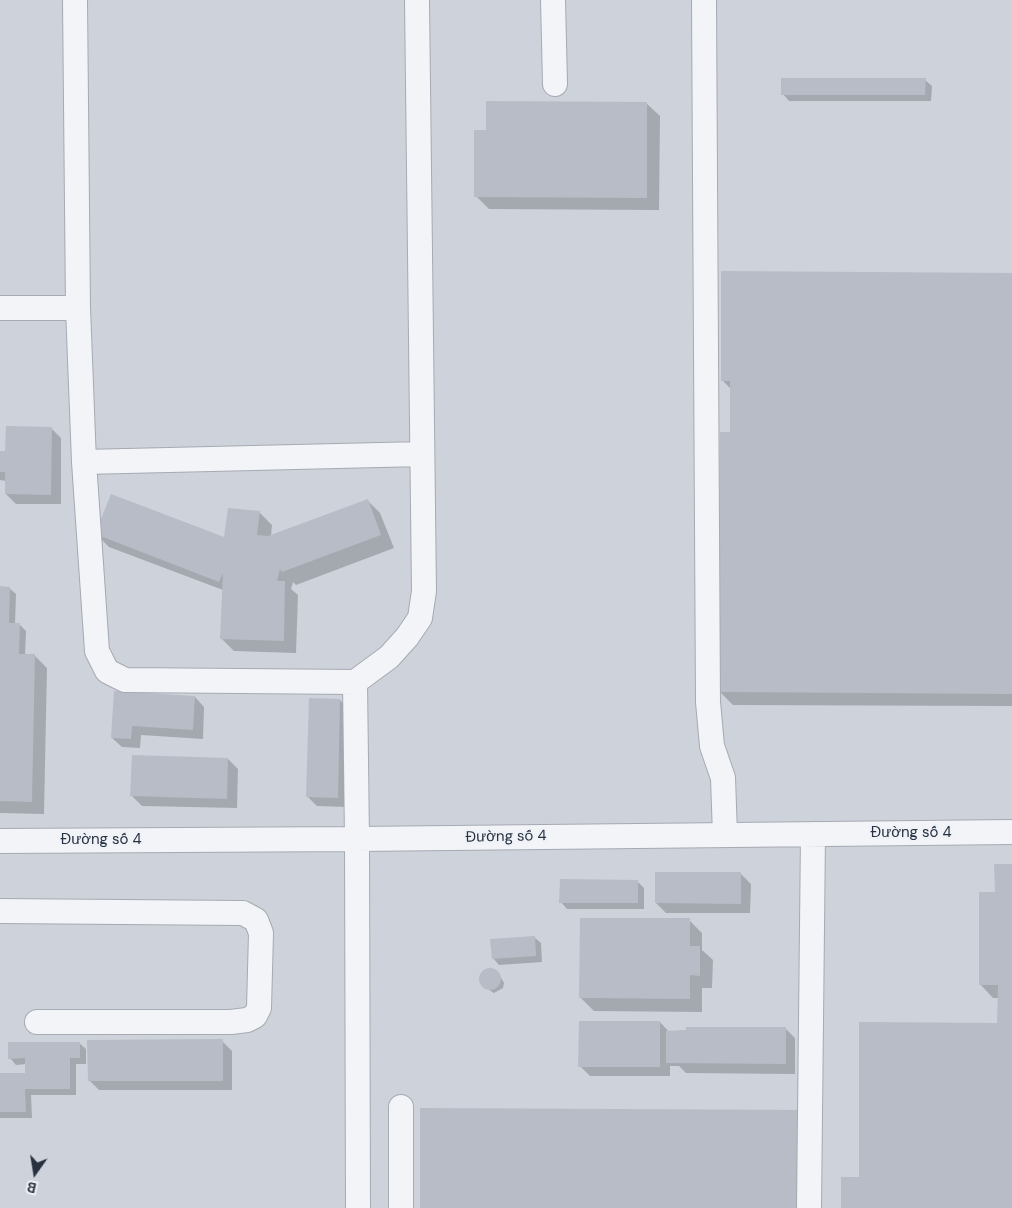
<!DOCTYPE html>
<meta charset="utf-8">
<style>
body{margin:0}
#map{position:relative;width:1012px;height:1208px;overflow:hidden;background:#e0e3e9;font-family:"DM Sans",sans-serif}
canvas{display:block}
.north{position:absolute;left:10px;top:1148px;width:50px;height:50px;-webkit-text-stroke:4px #eff2f7;paint-order:stroke;rotate:193deg;font-size:14px;font-weight:700;line-height:20px;text-align:center;color:#283141}
.north::after{content:'';display:block;margin:auto;width:18px;height:22px;background:#283141;clip-path:polygon(50% 0,100% 100%,50% 72%,0 100%)}
</style>
<div id="map">
<canvas width="1012" height="1208"></canvas>
<div class="north">B</div>
</div>
<script>
const ctx = document.querySelector('canvas').getContext('2d');
ctx.lineJoin = 'round';
function paint(path, color) { ctx.fillStyle = color; ctx.fill(path, 'evenodd'); }
const shape = rows => new Path2D(rows.map(r => 'M' + r).join(''));
function stroke(path, color, width, dash) { ctx.strokeStyle = color; ctx.lineWidth = width; ctx.lineCap = dash ? 'butt' : 'round'; ctx.setLineDash(dash || []); ctx.stroke(path); }
function label(font, color, halo, rows, align = 'center') {
  ctx.font = font + ' "DM Sans",sans-serif'; ctx.lineWidth = 5; ctx.setLineDash([]); ctx.textBaseline = 'middle'; ctx.strokeStyle = halo; ctx.fillStyle = color; for (const [text, x, y, turn = 0] of rows) {
    ctx.save(); ctx.translate(x, y); ctx.rotate((+turn || 0) * Math.PI / 180); ctx.textAlign = isNaN(turn) ? turn : align; if (halo) ctx.strokeText(text, 0, 0); ctx.fillText(text, 0, 0); ctx.restore();
  }
}
paint(shape([
 [0,0,1012,0,1012,1208,0,1208]
]), '#ced2db');
paint(shape([
 [925,80,932,86,931,101,789,101,783,94],
 [646,103,660,116,659,210,489,209,476,196,487,131],
 [1012,274,1012,706,733,705,720,692,731,434,731,389,722,380],
 [51,428,61,438,61,504,16,504,6,494,6,481,0,480,0,452,7,452],
 [367,500,380,513,394,548,296,585,293,582,291,589,298,595,296,653,234,651,221,638,223,590,109,547,96,534,226,539,259,512,272,525,271,536],
 [0,588,9,588,16,594,15,624,19,624,26,631,25,655,34,655,47,668,44,814,0,813],
 [115,692,195,697,204,707,203,739,141,735,140,748,122,747,112,738],
 [340,700,350,710,347,807,317,806,307,796],
 [228,759,238,769,237,808,142,806,132,796],
 [1012,866,1012,1208,842,1208,860,1178,998,1024,999,998,993,998,980,984,996,893],
 [741,874,751,884,750,913,666,913,656,903],
 [637,881,644,888,644,909,567,909,561,902],
 [689,920,702,933,702,950,713,960,712,988,702,988,702,1012,594,1011,581,998],
 [534,937,541,943,542,962,499,965,493,958],
 [490,970,499,974,504,983,503,988,494,993,486,988,481,980,485,971],
 [660,1022,669,1032,786,1029,795,1038,795,1074,686,1073,679,1066,670,1066,670,1076,590,1076,580,1066],
 [222,1041,232,1051,232,1090,99,1090,89,1080],
 [79,1043,86,1049,86,1064,76,1064,76,1095,31,1095,32,1118,0,1118,0,1074,26,1074,26,1064,16,1065,10,1058]
]), '#0003');
paint(shape([
 [781,78,926,78,925,95,781,95],
 [486,101,647,102,647,198,474,197,474,130,486,130],
 [721,271,1012,273,1012,694,719,692,720,432,730,432,730,381,721,381],
 [6,426,52,427,51,495,5,494,5,472,0,472,0,451,5,451],
 [111,494,224,537,228,508,260,511,257,535,268,536,368,499,381,535,282,572,280,569,277,581,285,581,284,641,220,639,223,573,219,582,95,534],
 [0,586,10,587,9,623,20,623,19,654,35,654,32,802,0,801],
 [114,691,195,696,193,730,132,726,131,739,111,738],
 [309,698,340,699,338,798,306,797],
 [132,755,228,758,227,799,130,796],
 [994,864,1012,864,1012,1208,841,1208,841,1177,859,1177,859,1022,997,1023,998,985,979,985,979,892,995,892],
 [655,872,741,872,741,904,655,903],
 [560,879,638,880,638,903,559,903],
 [580,918,690,918,690,946,700,946,700,976,690,975,690,999,579,998],
 [535,936,536,956,492,959,490,939],
 '479 979a11 11 0 1 1 22 0a11 11 0 1 1-22 0Z',
 [579,1021,660,1021,660,1067,578,1067],
 [686,1027,786,1027,786,1064,666,1063,666,1031,686,1030],
 [223,1039,223,1081,88,1081,87,1040],
 [8,1042,80,1042,80,1058,70,1058,70,1089,25,1089,26,1112,0,1112,0,1073,25,1073,25,1058,8,1059],
 [420,1108,809,1110,802,1208,420,1208]
]), '#b7bcc6');
const minor = shape([
 [75,0,78,308,84,462,97,651,107,671,125,680,355,682,389,657,407,637,420,618,424,591,417,0],
 [553,0,555,84],
 [704,0,708,702,712,746,723,778,725,835],
 [0,308,78,308],
 [84,462,422,454],
 [355,682,357,839,358,1208],
 [0,841,357,839,1012,832],
 [0,911,243,913,256,920,261,933,259,1008,255,1016,247,1020,231,1022,37,1022],
 [401,1208,401,1107],
 [809,1208,813,834]
]);
stroke(minor, '#a5aab3', 26);
stroke(minor, '#f3f4f7', 24);
label('15px', '#283141', '#eff2f7', [
 ["Đường số 4",911,833],
 ["Đường số 4",506,837,-1],
 ["Đường số 4",101,840]
]);
</script>
